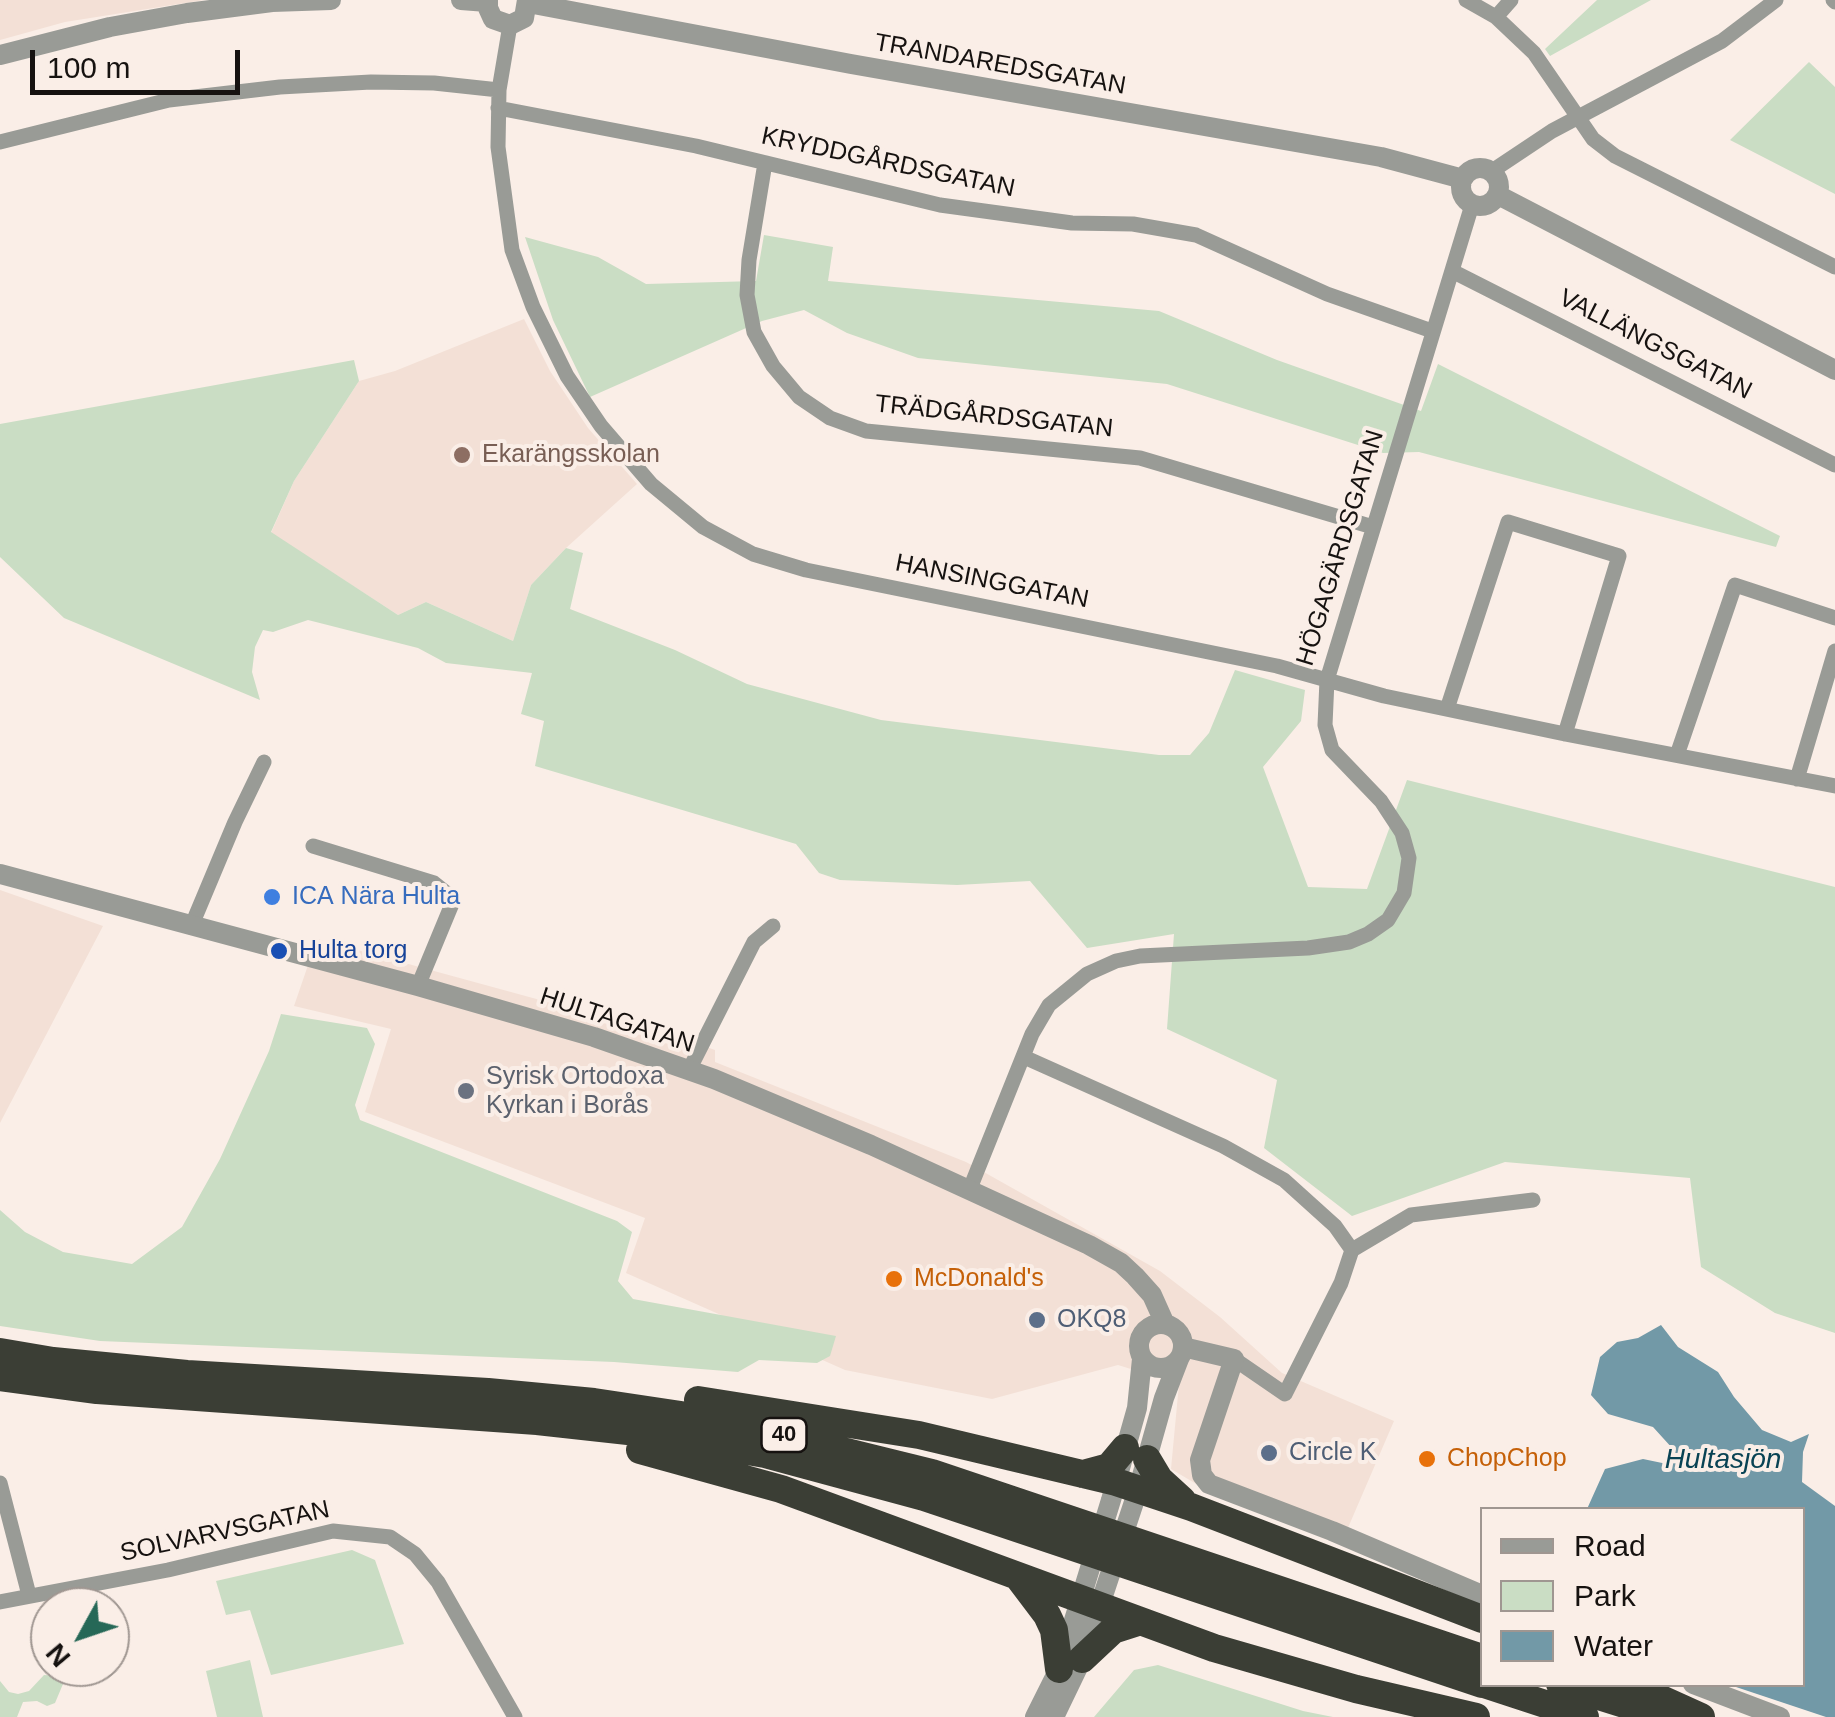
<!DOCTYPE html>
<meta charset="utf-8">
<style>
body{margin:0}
#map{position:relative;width:1835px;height:1717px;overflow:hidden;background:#faeee7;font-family:Arial,sans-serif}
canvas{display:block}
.legend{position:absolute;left:1480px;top:1507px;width:325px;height:180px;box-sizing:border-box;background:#faeee7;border:2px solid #9f9691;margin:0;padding:12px 18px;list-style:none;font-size:30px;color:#161210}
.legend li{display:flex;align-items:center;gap:20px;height:50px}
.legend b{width:50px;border:2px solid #9f9691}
.north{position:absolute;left:30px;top:1587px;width:100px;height:100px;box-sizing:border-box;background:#faeee7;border:2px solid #9f9691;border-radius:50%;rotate:230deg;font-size:28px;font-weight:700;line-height:40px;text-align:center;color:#161210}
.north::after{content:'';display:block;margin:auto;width:35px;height:45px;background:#266857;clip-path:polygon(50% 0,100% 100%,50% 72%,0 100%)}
.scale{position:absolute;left:30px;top:50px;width:210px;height:45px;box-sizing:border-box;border:5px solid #161210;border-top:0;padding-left:12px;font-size:30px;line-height:35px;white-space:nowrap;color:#161210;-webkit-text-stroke:8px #faeee7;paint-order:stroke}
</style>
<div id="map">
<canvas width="1835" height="1717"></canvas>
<ul class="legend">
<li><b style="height:12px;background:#999b96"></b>Road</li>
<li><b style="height:28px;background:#caddc4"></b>Park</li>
<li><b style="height:28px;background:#7299a7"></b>Water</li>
</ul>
<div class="north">N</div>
<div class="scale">100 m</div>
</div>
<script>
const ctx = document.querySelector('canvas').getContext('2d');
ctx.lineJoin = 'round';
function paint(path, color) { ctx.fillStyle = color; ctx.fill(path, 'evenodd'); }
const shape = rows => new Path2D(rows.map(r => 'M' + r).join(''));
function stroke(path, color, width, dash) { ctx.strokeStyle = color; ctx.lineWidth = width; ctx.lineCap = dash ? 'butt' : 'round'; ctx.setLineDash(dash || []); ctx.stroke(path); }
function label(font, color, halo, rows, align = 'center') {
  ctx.font = font + ' Arial,sans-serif'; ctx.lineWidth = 8; ctx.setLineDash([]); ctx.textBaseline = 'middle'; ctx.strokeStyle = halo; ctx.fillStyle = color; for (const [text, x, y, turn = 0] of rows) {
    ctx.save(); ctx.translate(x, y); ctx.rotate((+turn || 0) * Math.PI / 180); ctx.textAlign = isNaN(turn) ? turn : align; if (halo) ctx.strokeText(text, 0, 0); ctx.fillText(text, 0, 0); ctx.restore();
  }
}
paint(shape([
 [0,0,204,0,65,22,0,40],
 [524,319,550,371,588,428,637,484,566,548,531,585,513,641,426,602,398,615,271,533,294,481,359,381,395,371],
 [0,890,103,926,0,1123],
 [317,939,606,1018,680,1048,687,1040,715,1050,715,1062,966,1162,1160,1271,1220,1317,1282,1373,1394,1421,1341,1544,1220,1498,1171,1469,1179,1384,1118,1365,992,1399,845,1370,626,1273,645,1218,365,1112,391,1029,294,1006]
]), '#f3e0d6');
paint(shape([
 [1597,0,1651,0,1550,56,1545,49],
 [1809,62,1835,87,1835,194,1730,140],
 [764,235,833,247,828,281,1159,311,1277,360,1421,411,1438,364,1780,536,1776,547,1419,452,1383,453,1167,384,918,358,847,333,804,310,762,321,590,397,553,320,525,237,598,257,646,284,756,281],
 [354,360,359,381,294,481,271,532,398,615,426,602,513,641,531,585,566,548,583,553,570,609,675,650,747,684,881,720,1159,755,1190,755,1209,733,1235,670,1305,690,1301,721,1263,767,1308,887,1367,889,1407,780,1835,887,1835,1333,1775,1313,1701,1267,1690,1178,1505,1162,1352,1216,1264,1148,1277,1080,1167,1029,1174,934,1087,948,1030,881,957,885,840,880,819,873,796,844,535,766,544,721,521,714,532,673,446,663,418,648,308,620,273,632,263,630,255,647,252,672,260,700,64,618,0,557,0,424],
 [281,1014,367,1028,375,1044,355,1105,360,1120,617,1221,632,1232,618,1281,633,1299,836,1336,830,1356,817,1363,759,1360,738,1372,614,1362,100,1341,0,1326,0,1210,25,1232,63,1252,132,1264,182,1227,220,1159,269,1051],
 [352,1550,375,1560,404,1644,271,1675,250,1610,226,1615,216,1581],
 [250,1660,263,1717,217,1717,206,1671],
 [1158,1665,1303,1711,1333,1717,1094,1717,1134,1670],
 [44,1675,58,1676,63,1684,55,1703,47,1706,37,1701,23,1702,17,1717,0,1717,0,1681,9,1692,18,1694,29,1691]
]), '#caddc4');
paint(shape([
 [1661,1325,1678,1347,1718,1372,1734,1397,1762,1430,1791,1442,1809,1434,1803,1452,1802,1482,1835,1506,1835,1717,1826,1717,1730,1685,1802,1684,1802,1510,1587,1509,1605,1469,1643,1459,1667,1464,1673,1449,1653,1427,1608,1414,1591,1395,1600,1357,1617,1342,1638,1338]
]), '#7299a7');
stroke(shape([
 [1466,0,1496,17,1534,53,1593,139,1615,156,1835,267],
 [1833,0,1835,2],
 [1496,17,1511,0],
 [510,25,499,90,498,147,512,250,533,307,567,376,601,426,651,484,703,527,753,554,806,570,1277,666,1384,696,1565,734,1835,786],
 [498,108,696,146,940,205,1072,223,1133,224,1196,235,1327,294,1432,331],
 [0,142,169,100,280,87,371,82,434,83,499,90],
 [765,163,749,260,747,295,754,332,773,366,799,397,830,418,866,431,1140,458,1373,527],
 [1492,171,1552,131,1722,41,1776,0],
 [1452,271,1835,465],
 [1447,709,1508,522,1619,556,1565,734],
 [1677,755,1735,585,1835,618],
 [1797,779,1835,651],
 [313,846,434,883,449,895,452,904,418,986],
 [191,927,235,822,264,762],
 [1024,1057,1223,1146,1284,1180,1335,1226,1352,1250],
 [689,1070,754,942,773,926],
 [969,1191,1032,1034,1049,1005,1087,974,1116,961,1140,956,1308,948,1349,942,1368,934,1388,920,1404,893,1409,858,1402,833,1381,801,1332,750,1325,725,1327,680,1472,205],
 [1234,1359,1285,1394,1341,1283,1352,1250,1411,1215,1533,1200],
 [0,1483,29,1595],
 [0,1602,168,1570,333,1531,390,1537,415,1554,438,1582,515,1717]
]), '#999b96', 15);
stroke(shape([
 [461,0,487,2],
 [488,0,488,8,493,19,510,25,524,18,527,0],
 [528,3,851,64,1381,157,1463,179],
 [0,55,110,27,187,13,272,2,331,0],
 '1461 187a19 19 0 1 1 38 0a19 19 0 1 1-38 0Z',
 [1498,195,1835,370],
 [0,874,418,986,594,1037,714,1079,871,1145,1089,1245,1121,1263,1135,1276,1152,1295,1165,1324],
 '1139 1346a22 22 0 1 1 44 0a22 22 0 1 1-44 0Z',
 [1183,1347,1234,1359,1200,1460,1202,1475,1209,1484,1332,1531,1482,1595],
 [1693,1684,1780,1717],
 [1035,1717,1059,1669,1111,1500,1137,1408,1142,1359],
 [1054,1717,1082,1659,1138,1490,1164,1398,1179,1359]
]), '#999b96', 20);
stroke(shape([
 [0,1352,53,1361,187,1374,488,1392,594,1402,721,1421,932,1473,1482,1658],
 [0,1377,97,1390,537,1421,637,1432,765,1454,924,1497,1482,1684],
 [698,1400,919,1435,1116,1482,1191,1507,1482,1619],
 [640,1450,781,1489,1214,1648,1356,1689,1476,1717],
 [1147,1459,1159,1479,1182,1500],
 [1083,1474,1109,1467,1125,1448],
 [1019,1578,1047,1615,1054,1630,1059,1669],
 [1082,1659,1113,1630,1138,1622],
 [1484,1684,1585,1717],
 [1560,1684,1666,1717],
 [1628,1684,1701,1717]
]), '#3b3e35', 28);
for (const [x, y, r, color] of [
 [462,455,10,"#8d6e63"],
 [272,897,10,"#3f7fe0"],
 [279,951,10,"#1a4fb4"],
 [466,1091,10,"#6b7280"],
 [894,1279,10,"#e8710a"],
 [1037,1320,10,"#5c6f8a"],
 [1269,1453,10,"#5c6f8a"],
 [1427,1459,10,"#e8710a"]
]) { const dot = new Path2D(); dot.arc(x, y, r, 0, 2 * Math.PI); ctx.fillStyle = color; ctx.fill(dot); stroke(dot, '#faeee7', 4); }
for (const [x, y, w] of [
 [784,1435,45]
]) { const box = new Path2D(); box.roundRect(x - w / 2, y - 17, w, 34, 8); ctx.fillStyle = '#faeee7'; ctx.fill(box); stroke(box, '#161210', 2.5); }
label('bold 22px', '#161210', null, [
 ["40",784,1435]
]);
label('25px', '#161210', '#faeee7', [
 ["TRANDAREDSGATAN",1000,65,10],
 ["KRYDDGÅRDSGATAN",888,163,12],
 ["VALLÄNGSGATAN",1655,345,27],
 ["TRÄDGÅRDSGATAN",994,417,6],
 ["HÖGAGÄRDSGATAN",1341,548,-73],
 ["HANSINGGATAN",992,582,11],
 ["HULTAGATAN",617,1021,18],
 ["SOLVARVSGATAN",225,1532,-12]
]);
label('25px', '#785e54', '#faeee7', [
 ["Ekarängsskolan",482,455]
], 'left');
label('25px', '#366cbe', '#faeee7', [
 ["ICA Nära Hulta",292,897]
], 'left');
label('25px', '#164399', '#faeee7', [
 ["Hulta torg",299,951]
], 'left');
label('25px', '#5b616d', '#faeee7', [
 ["Syrisk Ortodoxa",486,1077],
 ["Kyrkan i Borås",486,1106]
], 'left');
label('25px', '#c56008', '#faeee7', [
 ["McDonald's",914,1279],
 ["ChopChop",1447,1459]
], 'left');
label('25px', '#4e5e75', '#faeee7', [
 ["OKQ8",1057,1320],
 ["Circle K",1289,1453]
], 'left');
label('italic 28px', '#094354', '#faeee7', [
 ["Hultasjön",1723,1460]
]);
</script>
